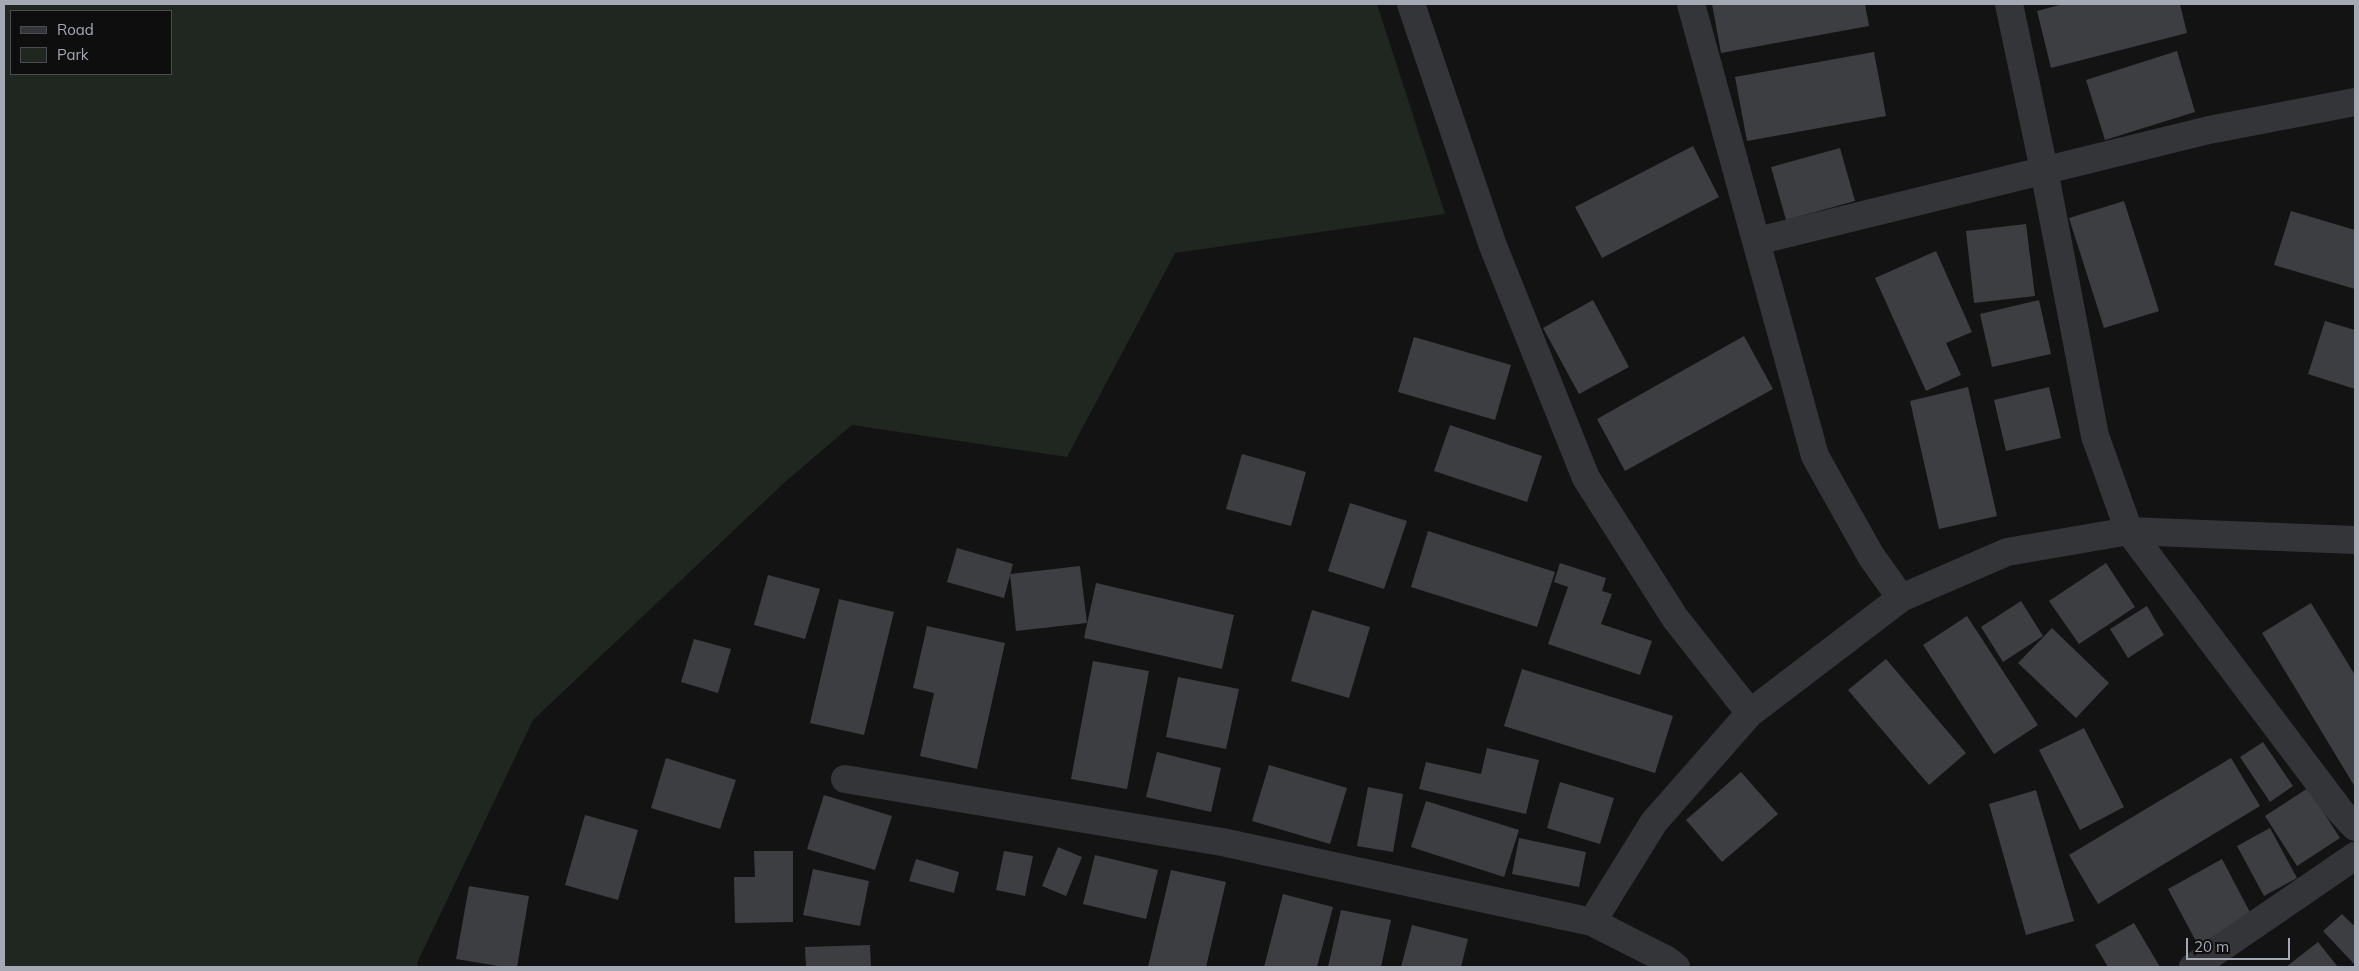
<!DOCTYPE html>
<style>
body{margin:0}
#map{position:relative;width:2359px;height:971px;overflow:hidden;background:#131314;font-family:Mulish,sans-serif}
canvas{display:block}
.frame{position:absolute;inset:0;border:5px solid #a5a9b4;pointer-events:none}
.legend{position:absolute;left:10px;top:10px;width:162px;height:65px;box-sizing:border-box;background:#0e0e0f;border:1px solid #4a4c51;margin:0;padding:6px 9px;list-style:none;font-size:15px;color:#a5a9b4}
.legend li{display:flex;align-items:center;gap:10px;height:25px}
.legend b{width:25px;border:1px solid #4a4c51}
.scale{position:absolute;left:2186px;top:938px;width:104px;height:22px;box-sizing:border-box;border:2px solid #a5a9b4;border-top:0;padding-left:6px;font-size:15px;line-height:18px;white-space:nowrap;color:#a5a9b4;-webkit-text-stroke:4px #0e0e0f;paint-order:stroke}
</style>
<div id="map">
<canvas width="2359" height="971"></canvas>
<div class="frame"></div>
<ul class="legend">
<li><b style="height:6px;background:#343539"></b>Road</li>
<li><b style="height:14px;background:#1f2720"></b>Park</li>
</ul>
<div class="scale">20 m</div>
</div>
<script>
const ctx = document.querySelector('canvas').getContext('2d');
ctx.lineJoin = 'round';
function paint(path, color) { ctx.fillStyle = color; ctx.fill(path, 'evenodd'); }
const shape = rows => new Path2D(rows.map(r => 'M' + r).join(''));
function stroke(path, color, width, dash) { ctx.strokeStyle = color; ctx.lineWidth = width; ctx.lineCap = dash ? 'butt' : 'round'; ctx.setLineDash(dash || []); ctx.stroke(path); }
paint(shape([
 [4,4,1377,4,1445,214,1175,253,1067,457,852,425,785,482,533,720,417,963,419,967,4,967],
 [11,11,171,11,171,74,11,74]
]), '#1f2720');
paint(shape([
 [1712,4,1865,4,1869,26,1721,53],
 [2063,4,2180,4,2187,33,2051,68,2037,11],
 [2177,51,2195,112,2105,140,2086,80],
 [1874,52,1886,116,1747,141,1735,77],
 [1693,146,1719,197,1602,258,1575,207],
 [1840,148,1855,201,1786,220,1771,167],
 [2124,201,2159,311,2104,328,2069,218],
 [2291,211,2355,230,2355,289,2274,265],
 [2026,224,2035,296,1974,303,1966,231],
 [1936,251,1972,332,1946,343,1961,375,1926,391,1875,278],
 [1593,300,1629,367,1579,394,1543,328],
 [2039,300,2051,354,1992,367,1980,314],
 [2325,321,2355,330,2355,389,2308,374],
 [1744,336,1773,389,1625,471,1597,419],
 [1414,337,1511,365,1495,420,1398,392],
 [1968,387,1997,516,1939,529,1910,401],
 [2049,387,2061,438,2006,451,1994,400],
 [1450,425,1542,456,1527,502,1434,471],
 [1242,454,1306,472,1291,526,1226,509],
 [1350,503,1407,521,1384,589,1328,571],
 [1428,531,1555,572,1537,627,1411,587],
 [957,548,1013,564,1004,598,947,582],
 [1560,563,1606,578,1602,591,1612,594,1601,624,1652,641,1640,675,1548,644,1568,587,1554,582],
 [2106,563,2135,607,2079,644,2049,601],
 [1080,566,1087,623,1016,631,1010,574],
 [768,575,820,589,805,639,754,625],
 [1096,583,1234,615,1222,669,1084,638],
 [839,599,894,612,864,735,810,723],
 [2021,601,2043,636,2003,662,1981,627],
 [2311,603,2355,675,2355,787,2262,633],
 [2147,606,2164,635,2128,658,2110,629],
 [1312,610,1370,627,1349,698,1291,681],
 [1967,616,2038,725,1994,754,1923,645],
 [927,626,1005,643,977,769,920,756,934,693,913,688],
 [2052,628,2109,683,2076,718,2018,663],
 [694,639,731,649,718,693,681,682],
 [1886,659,1966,753,1929,785,1848,690],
 [1093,661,1149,671,1127,789,1071,779],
 [1522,669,1673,716,1655,773,1504,726],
 [1178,677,1239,689,1226,749,1166,737],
 [2084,728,2124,807,2080,830,2039,750],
 [2263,742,2293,786,2270,802,2240,757],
 [1487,748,1539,760,1526,814,1419,789,1426,762,1481,774],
 [1157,752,1221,768,1211,812,1146,797],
 [666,758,736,780,720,829,651,808],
 [2231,758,2260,806,2098,904,2069,855],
 [1269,765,1347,788,1330,844,1252,821],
 [1741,772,1778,814,1722,862,1686,820],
 [1560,782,1614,798,1600,844,1547,828],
 [1368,787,1403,794,1393,852,1357,846],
 [2308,788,2340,838,2297,866,2265,816],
 [2036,790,2074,921,2026,935,1989,804],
 [824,795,892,816,875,870,807,849],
 [1426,801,1519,830,1504,877,1411,847],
 [585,815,638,830,618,900,565,885],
 [2270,828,2297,878,2264,896,2237,846],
 [1519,838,1586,852,1579,887,1512,874],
 [1058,847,1082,857,1066,896,1042,886],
 [754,851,793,851,793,922,735,923,734,877,755,877],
 [1004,851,1033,856,1025,896,996,890],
 [1095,855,1158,870,1146,919,1083,904],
 [916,859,959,872,954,893,909,881],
 [2222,859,2252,916,2198,945,2168,889],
 [813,869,869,881,860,926,803,915],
 [1171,870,1226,882,1206,967,1148,967],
 [469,886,529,896,517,967,504,967,456,959],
 [1283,894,1333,907,1317,967,1264,967],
 [1341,910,1391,920,1381,967,1328,967],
 [2342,914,2353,925,2355,923,2355,965,2323,931],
 [2134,923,2160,967,2108,967,2095,945],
 [1412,925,1468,939,1461,967,1401,967],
 [2318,942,2338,967,2286,967],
 [870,945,871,967,806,967,805,947]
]), '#3d3e41');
stroke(shape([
 [1411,4,1493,246,1586,478,1675,618,1750,713],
 [1691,4,1815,456,1871,556,1901,598],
 [2009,4,2044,170,2095,436,2129,531,2341,812,2355,827],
 [1757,241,2209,130,2355,102],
 [845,779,1222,842,1592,922,1667,960,1676,967],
 [1592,922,1654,822,1750,713,1901,598,2007,552,2129,531,2355,540],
 [2193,967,2355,856]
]), '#343539', 28);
</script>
